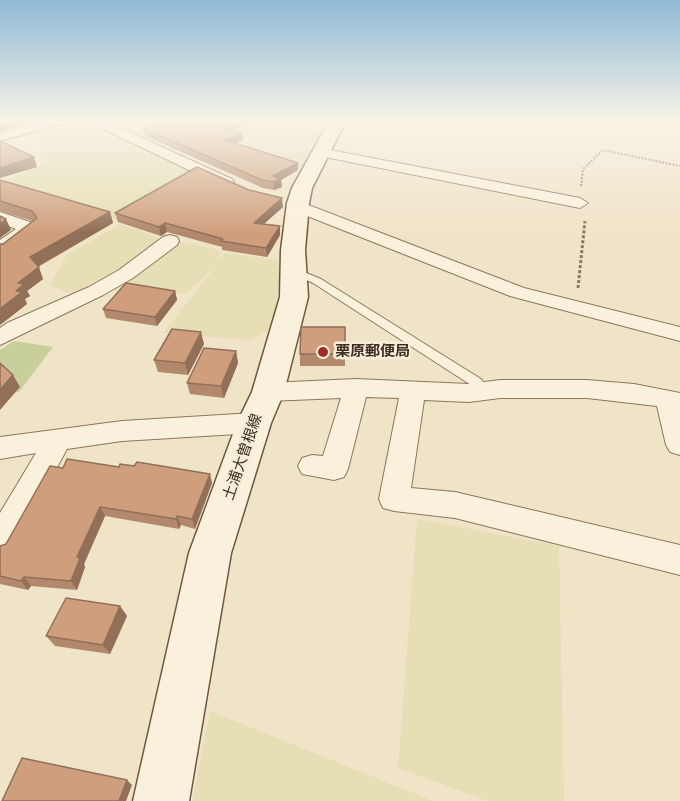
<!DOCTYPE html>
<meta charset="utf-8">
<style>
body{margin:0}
canvas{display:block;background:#f0e4c8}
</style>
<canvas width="680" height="801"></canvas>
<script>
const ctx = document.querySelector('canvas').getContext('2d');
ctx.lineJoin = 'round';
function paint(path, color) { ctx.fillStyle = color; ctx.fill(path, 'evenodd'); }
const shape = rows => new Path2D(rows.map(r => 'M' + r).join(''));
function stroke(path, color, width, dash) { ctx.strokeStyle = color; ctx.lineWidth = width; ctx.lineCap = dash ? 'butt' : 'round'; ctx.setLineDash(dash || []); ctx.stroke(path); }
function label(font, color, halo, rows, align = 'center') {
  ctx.font = font + ' Merriweather,"Noto Sans JP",serif'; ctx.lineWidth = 5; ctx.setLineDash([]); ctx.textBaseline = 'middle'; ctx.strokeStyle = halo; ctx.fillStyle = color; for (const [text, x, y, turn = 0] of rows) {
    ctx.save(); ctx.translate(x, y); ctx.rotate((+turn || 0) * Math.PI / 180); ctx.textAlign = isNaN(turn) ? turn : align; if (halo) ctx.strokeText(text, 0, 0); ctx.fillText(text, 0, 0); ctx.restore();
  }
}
paint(shape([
 [69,121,84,121,193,172,121,221,0,184,46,162,37,158,41,156,38,153,50,149,25,134],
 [196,121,265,121,320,133,301,169,236,149,250,140,247,137],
 [120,224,165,240,141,260,75,296,50,285,67,255],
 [174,240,218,250,221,260,225,253,282,261,273,328,250,340,163,333,217,265,185,294,114,286],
 [417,519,559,546,564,801,488,801,398,768],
 [210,711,433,801,192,801]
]), '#e6deb5');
paint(shape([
 [14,341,53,347,19,392,0,392,0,350]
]), '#c9cf9b');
const service = shape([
 [294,268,321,279,481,379,490,391,488,394,478,394,471,385,313,283,290,273,289,271,294,268]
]);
const minor = shape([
 [42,121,64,121,62,124,0,141,0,133,42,121],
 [87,121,105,121,232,179,234,182,226,187,220,185,87,121],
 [320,148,580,198,588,203,580,208,315,155,313,152,315,149,320,148],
 [298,201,524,288,680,327,680,341,510,296,292,210,290,206,292,202,298,201],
 [0,212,36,224,39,228,7,253,0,255,0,240,16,229,0,223,0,212],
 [170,235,177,237,179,241,177,245,133,278,103,295,0,345,0,328,7,323,89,287,119,270,163,237,170,235],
 [356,379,469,384,500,380,587,380,634,384,680,393,680,455,670,452,666,445,657,406,587,398,500,398,469,402,424,400,411,488,455,492,680,545,680,575,455,518,394,511,383,508,379,499,399,398,366,397,348,469,344,477,334,480,302,474,298,466,302,458,312,455,323,456,341,398,268,401,259,398,255,392,259,386,268,383,356,379],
 [254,413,263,416,267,423,263,430,254,433,122,441,67,449,11,552,0,556,0,513,36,453,0,459,0,437,122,421,254,413]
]);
const secondary = shape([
 [329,121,346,121,312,188,309,203,305,250,308,297,284,392,271,423,231,553,189,801,133,801,189,553,237,423,252,392,280,297,281,250,287,203,292,188,329,121]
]);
stroke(service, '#8d765c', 2);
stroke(minor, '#8d765c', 2);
stroke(secondary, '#6f573f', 3);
stroke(shape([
 [581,186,583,169,603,150,680,166]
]), '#8d765c', 2, [2, 1.5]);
stroke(shape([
 [578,288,585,221]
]), '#8d765c', 3, [3, 2]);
paint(service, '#faf1dc');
paint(minor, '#faf1dc');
paint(secondary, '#faf1dc');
paint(shape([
 [148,121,252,121,235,130,243,140,236,143,298,170,281,180,282,187,274,190,263,188,145,136,144,129,156,125],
 [0,180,110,212,113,223,38,267,43,279,27,291,30,296,25,299,27,304,0,325,3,244,33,221,0,211],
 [283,207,263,224,280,226,280,235,267,257,222,250,222,247,167,232,161,236,118,222,115,213],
 [175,291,177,300,157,326,106,318,103,309],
 [345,327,345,366,300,366,300,354],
 [204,344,188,375,158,372,154,360],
 [236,351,238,363,224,398,190,394,187,383],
 [63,468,212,483,195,529,181,525,179,529,105,516,84,564,85,567,77,590,31,586,28,590,0,584,0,546,6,544],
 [120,606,127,616,110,654,55,646,46,636]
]), '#b2896c');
paint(shape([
 [7,121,34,121,0,131,0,123],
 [238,121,252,121,227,135,226,128],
 [242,133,243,140,226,147,225,140],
 [34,157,37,167,0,178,0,168],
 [298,163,298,170,281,180,282,187,274,190,273,176],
 [282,198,283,207,255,232,254,223],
 [110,212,113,223,35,268,30,257],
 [6,219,11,230,0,238,0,224],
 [165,223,167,232,161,236,159,227],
 [280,226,280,235,267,257,266,248],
 [39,267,43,279,27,291,30,296,25,299,27,304,0,325,0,309,16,291,18,283],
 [175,291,177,300,157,326,155,317],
 [201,332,204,344,188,375,185,363],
 [236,351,238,363,224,398,221,386],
 [13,375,20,387,0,410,0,390],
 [210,474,212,483,195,529,192,519],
 [100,507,105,516,84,564,85,567,77,590,71,581,77,557],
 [177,516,181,525,179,529,176,519],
 [24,577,31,586,28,590,21,581],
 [120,606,127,616,110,654,103,645],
 [127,780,132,785,126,801,119,801]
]), '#916f58');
const building = shape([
 [161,121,238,121,226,128,242,133,225,140,298,163,273,176,281,179,273,182,262,180,144,129,163,122,161,121],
 [0,141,34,157,0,168,0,141],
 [197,167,249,190,282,198,254,223,280,226,266,248,221,241,223,239,165,223,159,227,115,213,197,167],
 [0,180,110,212,30,257,39,267,18,283,24,284,16,291,22,292,0,309,0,244,3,244,37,218,32,211,0,201,0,180],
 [0,216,6,219,0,224,0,216],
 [126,283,175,291,155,317,103,309,126,283],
 [301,327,345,327,345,354,300,354,301,327],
 [172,329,201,332,185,363,154,360,172,329],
 [204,348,236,351,221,386,187,383,204,348],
 [0,363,13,375,0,390,0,363],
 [67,459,119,467,120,464,134,466,137,462,210,474,192,519,177,516,176,519,100,507,77,557,80,558,71,581,24,577,21,581,0,576,0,546,6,544,50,466,63,468,67,459],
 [66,598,120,606,103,645,46,636,66,598],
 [22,758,127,780,119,801,2,801,22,758]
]);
paint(building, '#cf9f7d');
stroke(building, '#916f58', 1.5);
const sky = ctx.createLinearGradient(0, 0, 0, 233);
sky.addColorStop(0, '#8fbad6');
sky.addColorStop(0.52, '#f8f3e6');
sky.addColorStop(1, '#f8f3e600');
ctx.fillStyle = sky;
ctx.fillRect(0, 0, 680, 233);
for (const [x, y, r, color] of [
 [323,352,6,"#9e2a2b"]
]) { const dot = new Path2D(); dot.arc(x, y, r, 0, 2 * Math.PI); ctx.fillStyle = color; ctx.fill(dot); stroke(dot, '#f7eed8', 2); }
label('bold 15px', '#3d2e20', '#f7eed8', [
 ["栗原郵便局",335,352]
], 'left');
label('15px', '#3d2e20', '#f7eed8', [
 ["土浦大曽根線",243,457,-71]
]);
</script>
